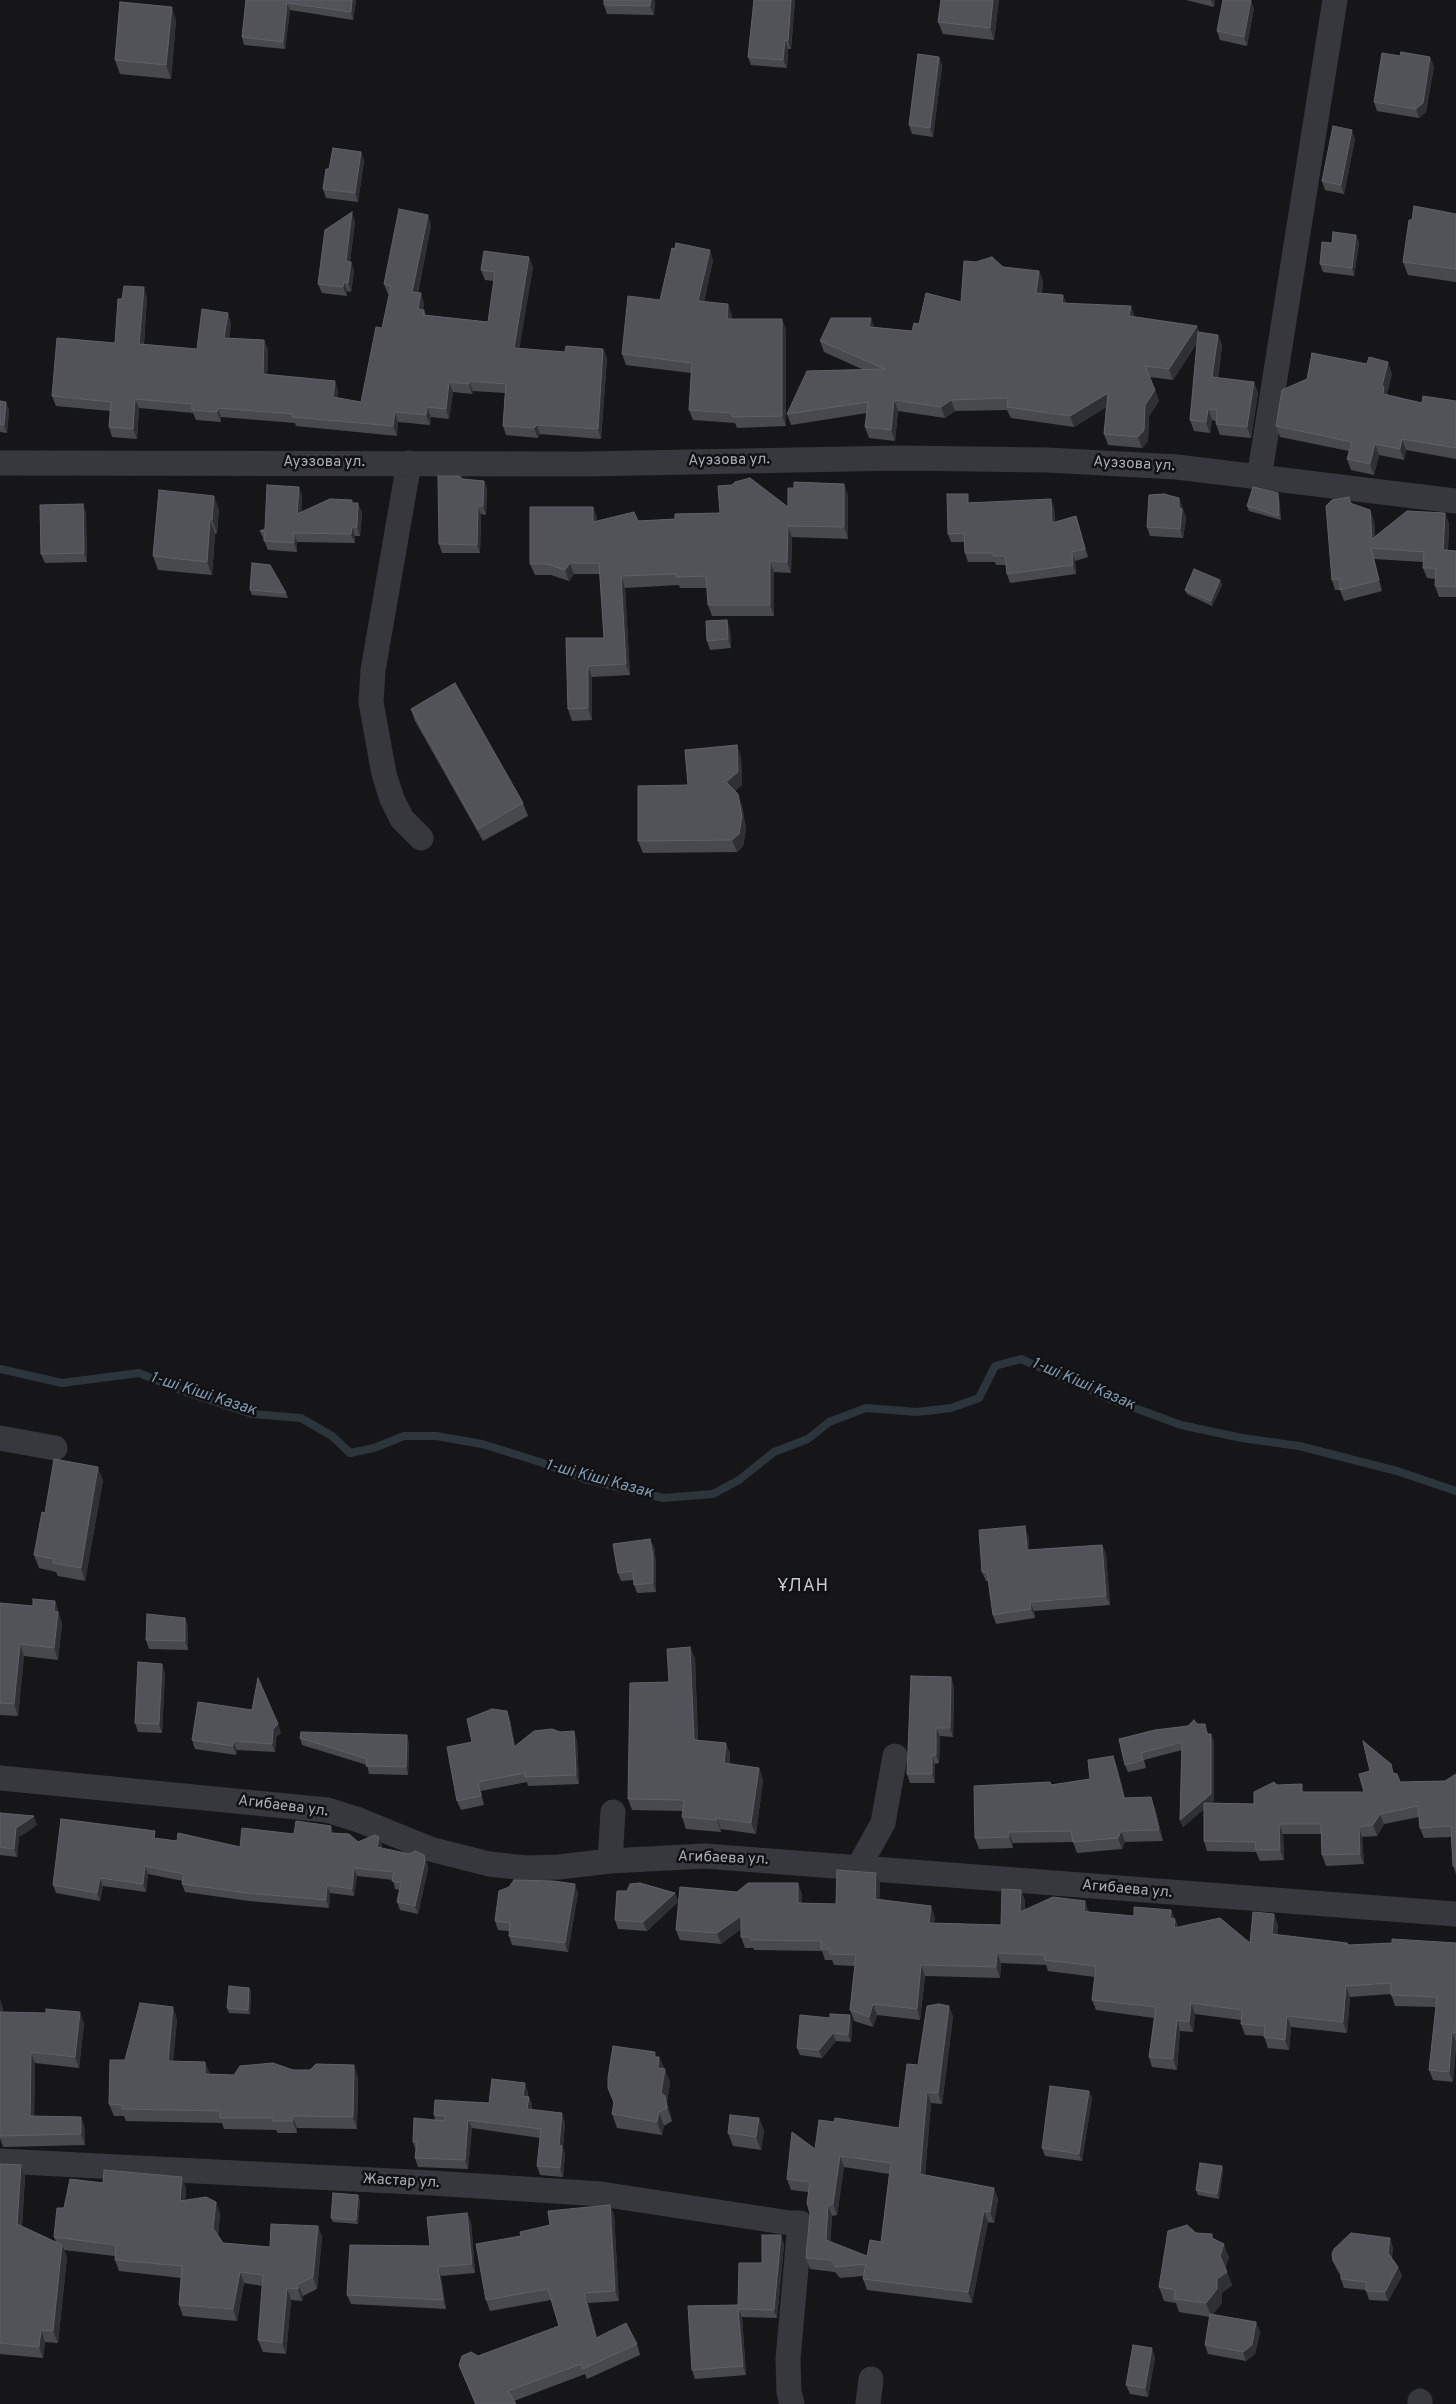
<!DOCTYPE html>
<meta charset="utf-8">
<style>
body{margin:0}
canvas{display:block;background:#161618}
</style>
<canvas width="1456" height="2404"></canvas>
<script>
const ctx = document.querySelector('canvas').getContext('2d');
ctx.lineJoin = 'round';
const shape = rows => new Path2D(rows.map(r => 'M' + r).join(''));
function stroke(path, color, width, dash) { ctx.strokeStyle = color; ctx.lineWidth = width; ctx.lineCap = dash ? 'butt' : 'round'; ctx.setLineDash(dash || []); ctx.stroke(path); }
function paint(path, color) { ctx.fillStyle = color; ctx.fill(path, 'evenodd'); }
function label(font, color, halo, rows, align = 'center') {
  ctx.font = font + ' Overpass,sans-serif'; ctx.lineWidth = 5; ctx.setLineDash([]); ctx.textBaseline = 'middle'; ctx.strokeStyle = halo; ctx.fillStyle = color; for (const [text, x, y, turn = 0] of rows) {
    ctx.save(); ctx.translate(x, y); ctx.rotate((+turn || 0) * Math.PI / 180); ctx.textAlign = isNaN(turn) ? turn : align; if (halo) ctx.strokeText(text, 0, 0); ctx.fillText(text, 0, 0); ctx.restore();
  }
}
stroke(shape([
 [0,1369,62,1383,139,1373,186,1392,252,1414,301,1418,332,1436,350,1453,374,1448,404,1436,436,1436,482,1444,540,1462,585,1479,663,1498,713,1494,739,1480,774,1452,808,1439,829,1422,866,1408,917,1412,951,1408,979,1398,995,1366,1021,1359,1113,1400,1181,1425,1242,1438,1299,1446,1397,1471,1456,1491]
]), '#2c353c', 8);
stroke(shape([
 [0,463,585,464,901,458,1047,460,1177,467,1456,501],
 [409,463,373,670,371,702,384,774,392,799,402,819,421,838],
 [1259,478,1335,0],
 [0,1438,55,1448],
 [0,1778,327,1810,359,1820,430,1849,489,1864,526,1868,559,1867,610,1861,705,1856,1456,1914],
 [610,1861,613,1812],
 [858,1868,883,1823,895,1756],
 [0,2161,432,2183,601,2194,790,2223,800,2223,788,2359,789,2392,792,2404],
 [868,2404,871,2379],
 [1420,2404,1420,2401]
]), '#37383d', 25);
paint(shape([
 [246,0,356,0,353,20,290,10,285,49,244,45,242,37],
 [604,0,655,0,654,15,607,14,604,5],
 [754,0,795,0,791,49,788,49,787,68,751,65,748,57],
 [941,0,999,0,994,40,943,34,938,22],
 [1186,0,1215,0,1214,7],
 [1254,8,1247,46,1220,40,1217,31],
 [176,20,171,79,120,74,115,60],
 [1400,56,1434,66,1426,112,1419,118,1377,111,1374,102],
 [939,57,942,66,933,137,912,134,909,125],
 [1355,139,1344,194,1325,190,1322,181],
 [361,152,364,161,358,202,326,198,323,189,329,169],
 [1456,214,1456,282,1408,275,1403,262,1412,220],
 [355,221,350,262,351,262,354,271,351,292,347,291,347,296,322,293,318,284],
 [431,225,418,293,424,303,423,310,424,310,426,315,488,322,494,281,485,280,481,270,533,267,519,348,565,352,603,349,607,358,601,439,540,434,538,438,506,435,503,426,505,393,473,391,472,394,453,392,449,419,431,417,430,425,398,422,397,436,296,426,295,423,221,417,221,422,196,420,193,413,139,408,137,439,112,437,109,427,110,411,56,406,52,396,115,343,122,299,147,297,144,344,197,349,231,323,229,338,264,340,268,350,267,375,338,390,337,398,361,402,382,328,389,294,388,294,384,284],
 [1356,235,1359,243,1354,276,1323,272,1320,264],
 [713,260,704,302,732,315,732,319,786,329,786,426,737,428,735,423,693,420,689,410,691,373,626,365,622,354,660,300],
 [1003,267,1039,271,1043,282,1042,293,1063,295,1066,303,1135,317,1197,326,1199,332,1218,335,1222,346,1218,378,1254,382,1258,393,1251,438,1220,435,1216,424,1216,421,1212,420,1210,433,1194,431,1190,420,1197,343,1173,380,1150,377,1159,401,1149,416,1148,441,1142,448,1108,445,1104,434,1106,407,1074,427,1011,418,1007,410,955,411,945,418,898,411,895,441,869,438,865,427,867,413,791,425,787,414,864,370,824,352,820,341,875,327,912,331,919,324,961,302],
 [1392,374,1387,393,1388,395,1422,403,1456,401,1456,459,1406,450,1404,460,1379,455,1374,475,1351,470,1347,459,1349,451,1280,437,1276,426],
 [0,401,9,410,7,433,0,432],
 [463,479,484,481,487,489,486,515,481,514,480,553,442,553,439,544],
 [299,487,302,496,301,513,354,503,362,512,360,536,355,536,355,543,297,542,297,552,268,550,260,531,265,529],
 [848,495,848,539,792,537,791,573,774,572,774,616,712,616,708,605,707,588,680,588,679,585,625,588,630,675,592,677,592,720,572,721,568,709,566,638,604,638,600,574,574,574,569,581,551,575,535,575,530,564,593,507,597,518,597,521,638,521,675,519,720,513,788,507],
 [1279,497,1281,520,1249,511,1247,506],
 [1349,497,1352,504,1370,510,1374,521,1375,536,1445,513,1449,524,1448,550,1456,551,1456,597,1439,597,1435,586,1436,579,1427,578,1423,568,1423,562,1374,559,1382,591,1344,601,1340,590,1335,590,1332,580],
 [1179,498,1186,518,1183,538,1150,536,1147,527],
 [971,502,1054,507,1055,522,1076,516,1088,557,1075,561,1076,574,1010,583,1007,574,1006,565,996,565,995,562,968,562,965,553,965,542,951,542,948,534],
 [83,504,86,513,87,562,45,563,41,554],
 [219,509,217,533,215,534,212,575,158,570,153,556],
 [1220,580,1222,585,1212,606,1187,594,1185,590],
 [250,590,286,593,288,598,252,595],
 [730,629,731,648,710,650,707,641],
 [411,709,523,803,528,816,483,841,415,721],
 [737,745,741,758,742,785,735,791,742,806,746,829,743,846,737,852,643,853,638,841,688,785],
 [103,1480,85,1581,58,1576,56,1572,39,1568,34,1555,45,1513],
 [1028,1535,1029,1550,1102,1545,1106,1554,1110,1605,1034,1611,1035,1618,996,1624,993,1615,988,1581,986,1581,982,1572],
 [654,1547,656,1564,656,1592,637,1593,634,1585,634,1580,621,1581,618,1573],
 [55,1601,62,1624,58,1660,24,1656,18,1716,0,1715,0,1603,33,1606],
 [185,1618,188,1627,188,1650,149,1649,146,1640],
 [690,1647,695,1659,698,1740,726,1743,730,1754,730,1764,759,1768,763,1780,756,1834,721,1829,721,1832,686,1829,682,1817,683,1811,632,1810,628,1799,669,1682],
 [165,1673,162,1733,138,1732,135,1723],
 [954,1686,953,1737,940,1736,939,1763,935,1764,935,1783,910,1783,907,1774],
 [510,1720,515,1746,577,1740,579,1784,528,1786,527,1782,481,1791,484,1805,461,1810,457,1801,472,1742],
 [1197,1724,1207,1731,1208,1734,1214,1741,1214,1801,1211,1803,1254,1804,1277,1785,1305,1792,1364,1792,1394,1773,1397,1774,1400,1782,1445,1781,1456,1774,1456,1874,1453,1866,1451,1837,1424,1838,1420,1828,1419,1817,1384,1824,1377,1836,1362,1837,1364,1864,1326,1866,1322,1855,1321,1834,1283,1834,1284,1860,1260,1861,1256,1852,1207,1851,1204,1841,1204,1809,1183,1827,1180,1820,1182,1750,1144,1760,1146,1768,1128,1772,1125,1765,1119,1739],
 [281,1733,276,1737,275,1752,237,1750,236,1755,195,1749,192,1740],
 [300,1738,409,1743,408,1775,369,1774,367,1765,302,1745],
 [1113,1756,1117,1767,1125,1798,1155,1808,1163,1841,1125,1842,1122,1849,1077,1853,1073,1842,1013,1843,1013,1848,979,1849,975,1838,1050,1782,1051,1785,1090,1779],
 [0,1813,37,1825,19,1837,17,1857,0,1855],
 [334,1833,358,1842,382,1845,381,1848,427,1863,428,1869,418,1914,400,1910,397,1902,400,1890,395,1889,393,1880,357,1876,354,1896,330,1893,329,1908,249,1901,185,1892,182,1884,183,1881,148,1874,146,1892,103,1886,100,1901,56,1893,53,1885,157,1839,240,1847,294,1834],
 [880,1884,879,1899,935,1917,934,1923,1001,1925,1021,1890,1025,1901,1025,1910,1089,1912,1134,1916,1171,1910,1178,1927,1250,1943,1278,1925,1277,1935,1349,1945,1456,1943,1456,2047,1453,2082,1433,2080,1429,2070,1436,2007,1395,2006,1391,1994,1350,1997,1347,2033,1291,2027,1289,2050,1268,2048,1264,2036,1245,2035,1241,2024,1241,2020,1195,2014,1193,2032,1180,2031,1177,2070,1152,2067,1149,2057,1154,2018,1096,2010,1092,2000,1095,1977,1048,1971,1046,1965,1001,1963,1000,1978,925,1976,920,2020,877,2015,873,2027,854,2021,850,2010,855,1966,834,1965,832,1960,825,1960,822,1951,754,1950,754,1948,745,1948,741,1937,741,1929,721,1944,680,1940,676,1930,737,1892,802,1894,802,1903,836,1904],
 [627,1891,675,1893,678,1902,647,1931,618,1929,615,1920],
 [578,1893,568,1952,512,1945,509,1936,509,1931,498,1930,495,1921],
 [249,1988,251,1992,250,2014,229,2013,227,2008],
 [0,2000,3,2009,3,2012,84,2023,79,2068,35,2063,34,2116,85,2128,85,2145,3,2147,0,2138],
 [949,2006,953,2017,942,2104,931,2103,925,2175,994,2188,998,2199,994,2223,988,2222,972,2303,867,2290,863,2279,863,2276,840,2278,835,2272,810,2269,806,2258,810,2213,808,2192,791,2190,787,2179,815,2149,834,2122,899,2128,918,2065],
 [844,2167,889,2174,881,2242,867,2256,830,2242,832,2216,837,2215],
 [850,2015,852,2023,851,2042,836,2041,822,2058,800,2055,797,2048,830,2018],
 [177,2019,173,2061,210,2074,234,2075,293,2070,358,2077,357,2129,297,2128,297,2133,278,2133,276,2130,224,2129,222,2123,126,2121,124,2116,114,2116,109,2104],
 [657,2057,659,2057,670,2082,667,2102,672,2121,664,2126,662,2135,617,2128,612,2114,614,2104,608,2088],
 [1089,2091,1092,2098,1082,2161,1045,2156,1042,2148],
 [528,2092,528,2096,529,2097,532,2105,532,2110,565,2122,563,2147,565,2154,563,2177,540,2175,537,2166,540,2138,472,2128,468,2169,418,2167,415,2158,416,2151,413,2142,435,2120,434,2115,489,2103],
 [759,2118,764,2131,761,2150,733,2146,728,2133],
 [0,2164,21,2165,25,2177,22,2226,56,2242,54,2237,64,2208,103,2183,182,2177,186,2189,185,2200,216,2202,220,2214,218,2235,223,2243,270,2247,318,2226,322,2237,317,2289,303,2296,302,2301,291,2300,286,2354,263,2352,258,2340,263,2286,244,2283,237,2321,183,2316,179,2305,181,2278,119,2271,115,2260,115,2256,64,2250,67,2257,58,2343,45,2342,43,2358,0,2354],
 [1222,2166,1223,2171,1219,2199,1198,2195,1196,2190],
 [358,2195,360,2200,358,2224,333,2222,331,2218],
 [610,2205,614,2215,619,2301,588,2303,597,2337,637,2344,640,2355,587,2379,585,2374,514,2401,516,2404,475,2404,459,2365,478,2356,559,2326,551,2300,490,2311,486,2300,521,2236,550,2225],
 [467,2213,471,2222,475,2273,441,2276,446,2309,351,2304,347,2295,430,2246],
 [1196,2233,1214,2239,1229,2257,1225,2268,1232,2285,1222,2293,1222,2303,1212,2315,1256,2322,1260,2332,1255,2354,1246,2361,1208,2354,1205,2345,1210,2317,1179,2312,1176,2303,1164,2301,1159,2287],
 [784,2244,777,2318,742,2317,746,2375,695,2379,692,2370,738,2305,762,2263],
 [1393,2247,1392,2258,1398,2267,1402,2276,1388,2301,1369,2300,1366,2290,1344,2288,1341,2279,1341,2276,1337,2270,1333,2261],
 [1155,2357,1148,2397,1130,2394,1126,2385]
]), '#47494d');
paint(shape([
 [352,0,356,0,353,20,351,12],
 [651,0,655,0,654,15,650,6],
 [791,0,795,0,791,49,788,41],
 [993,0,999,0,994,40,990,28],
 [1211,0,1215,0,1214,7],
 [1251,0,1254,8,1247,46,1244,37],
 [287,3,290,10,285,49,283,42],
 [172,7,176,20,171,79,166,65],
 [785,40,788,49,787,68,783,60],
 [939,57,942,66,933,137,930,128],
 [1430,57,1434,66,1426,112,1419,118,1416,109],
 [1352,130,1355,139,1344,194,1341,185],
 [361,152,364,161,358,202,355,193],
 [352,212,355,221,349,270,346,261],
 [428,215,431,225,416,301,412,292],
 [1356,235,1359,243,1354,276,1352,268],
 [710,250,713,260,702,312,698,301],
 [529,257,533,267,518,358,514,348],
 [351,262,354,271,351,292,348,283],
 [1039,271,1043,282,1040,304,1036,293],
 [344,282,347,291,347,296,343,287],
 [144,287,147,297,143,354,139,344],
 [421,293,424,303,421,319,418,309],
 [1063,295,1067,306,1062,303],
 [728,304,732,315,731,330,727,319],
 [1131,306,1135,317,1129,316],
 [228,313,231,323,228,348,224,338],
 [871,318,875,329,869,327],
 [782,319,786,329,786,426,782,416],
 [1197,326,1201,337,1173,380,1169,369],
 [1218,335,1222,346,1216,388,1212,377],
 [264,340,268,350,267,384,263,374],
 [603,349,607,358,601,439,598,429],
 [1388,362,1392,374,1387,393,1388,398,1383,394,1382,386],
 [335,381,338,390,336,407,333,397],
 [469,381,473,391,472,394,469,384],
 [449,382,453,392,449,419,446,409],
 [1254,382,1258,393,1251,438,1247,427],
 [1155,390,1159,401,1149,416,1148,441,1142,448,1138,437,1145,405],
 [1108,393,1112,404,1074,427,1070,416],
 [135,399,139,408,137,439,133,429],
 [894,400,898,411,895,441,891,430],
 [951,400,955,411,945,418,941,407],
 [6,402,9,410,7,433,4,425],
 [427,407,431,417,430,425,426,415],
 [218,408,221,417,221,422,217,412],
 [1208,409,1212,420,1210,433,1206,422],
 [395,412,398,422,397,436,393,426],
 [537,425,540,434,538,438,534,428],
 [1402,439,1406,450,1404,460,1400,449],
 [1375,444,1379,455,1374,475,1370,464],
 [484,481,487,489,486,515,483,506],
 [844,484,848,495,848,539,844,527],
 [299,487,302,496,301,523,297,514],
 [1278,493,1279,497,1281,520,1279,516],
 [214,496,219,509,217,533,212,520],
 [1179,498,1186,518,1183,538,1180,529,1179,508],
 [1051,499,1054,507,1055,531,1052,523],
 [358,503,362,512,360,536,357,527],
 [83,504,86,513,87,562,84,553],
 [478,506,481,514,480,553,477,545],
 [593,507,597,518,597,533,593,522],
 [1370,510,1374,521,1376,549,1372,539],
 [1445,513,1449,524,1447,561,1443,550],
 [1076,516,1079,525,1088,557,1085,549],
 [210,520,215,534,212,575,207,562],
 [788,526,792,537,791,573,787,562],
 [352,527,355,536,355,543,351,534],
 [294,533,297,542,297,552,294,543],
 [1072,552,1075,561,1076,574,1073,565],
 [770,561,774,572,774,616,770,605],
 [570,563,574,574,569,581,565,570],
 [621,576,625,588,630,675,626,664],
 [1220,580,1222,585,1212,606,1211,601],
 [727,620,730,629,731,648,728,639],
 [588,666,592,677,592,720,588,708],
 [737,745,741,758,742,785,731,794,726,782],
 [738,794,742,806,746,829,743,846,737,852,732,840],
 [98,1467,103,1480,85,1581,81,1568],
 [1025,1526,1028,1535,1030,1559,1027,1550],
 [650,1539,654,1547,656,1564,656,1592,653,1583],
 [1102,1545,1106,1554,1110,1605,1106,1596],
 [55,1601,62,1624,58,1660,54,1648,54,1611],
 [1030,1602,1034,1611,1035,1618,1031,1609],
 [185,1618,188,1627,188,1650,185,1641],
 [20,1644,24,1656,18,1716,14,1704],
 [690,1647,695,1659,698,1751,694,1740],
 [162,1664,165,1673,162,1733,159,1724],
 [951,1677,954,1686,953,1737,950,1728],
 [507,1711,510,1720,517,1756,514,1747],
 [278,1724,281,1733,276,1737,275,1752,272,1744,273,1729],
 [936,1728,940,1736,939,1763,936,1755],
 [574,1731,577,1740,579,1784,576,1775],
 [1211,1734,1214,1741,1214,1801,1183,1827,1180,1820],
 [407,1735,409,1743,408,1775,406,1767],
 [233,1741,237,1750,236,1755,233,1746],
 [726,1743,730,1754,729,1775,724,1763],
 [932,1755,935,1764,935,1783,932,1774],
 [1113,1756,1117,1767,1128,1808,1124,1798],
 [759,1768,763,1780,756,1834,751,1823],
 [478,1782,481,1791,484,1805,481,1796],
 [1151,1797,1155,1808,1163,1841,1159,1830],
 [1380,1814,1384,1824,1377,1836,1373,1825],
 [34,1816,37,1825,19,1837,17,1857,14,1849,16,1828],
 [717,1818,721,1829,721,1832,717,1820],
 [1279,1824,1283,1834,1284,1860,1280,1850],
 [331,1826,334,1834,330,1833],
 [1359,1827,1362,1837,1364,1864,1360,1854],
 [1121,1831,1125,1842,1122,1849,1118,1838],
 [1009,1832,1013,1843,1013,1848,1009,1837],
 [379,1837,382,1845,380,1855,377,1847],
 [424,1855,427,1863,428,1869,418,1914,415,1906],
 [145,1866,148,1874,146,1892,143,1884],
 [354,1868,357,1876,354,1896,352,1889],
 [876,1873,880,1884,879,1909,875,1899],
 [100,1878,103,1886,100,1901,97,1893],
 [798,1883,802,1894,802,1914,798,1903],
 [575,1884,578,1893,568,1952,565,1943],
 [327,1885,330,1893,329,1908,326,1900],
 [1021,1890,1025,1901,1024,1923,1020,1912],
 [675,1893,678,1902,647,1931,643,1922],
 [1085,1901,1089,1912,1088,1921,1084,1911],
 [931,1906,935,1917,933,1934,929,1923],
 [1171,1910,1178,1929,1178,1939,1170,1918],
 [1274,1914,1278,1925,1276,1945,1272,1934],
 [741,1916,745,1926,721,1944,717,1933],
 [997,1953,1001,1963,1000,1978,996,1967],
 [921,1965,925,1976,920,2020,917,2009],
 [1346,1986,1350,1997,1347,2033,1343,2022],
 [249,1988,251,1992,250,2014,248,2010],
 [0,2000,3,2009,3,2023,0,2015],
 [1191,2003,1195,2014,1193,2032,1189,2022],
 [873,2004,877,2015,873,2027,869,2017],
 [949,2006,953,2017,942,2104,938,2093],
 [173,2007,177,2019,172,2073,168,2061],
 [80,2012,84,2023,79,2068,75,2057],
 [850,2015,852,2023,851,2042,848,2035],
 [1287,2016,1291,2027,1289,2050,1285,2040],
 [1177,2020,1180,2031,1177,2070,1173,2059],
 [1452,2032,1456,2042,1453,2082,1449,2072],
 [833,2033,836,2041,822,2058,819,2050],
 [31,2052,35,2063,34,2127,30,2116],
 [655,2052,659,2062,659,2057,664,2071,663,2081,654,2057],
 [205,2062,210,2074,209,2086,205,2074],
 [354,2065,358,2077,357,2129,353,2117],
 [665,2069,670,2082,667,2102,672,2121,661,2093],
 [525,2083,528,2092,527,2105,523,2096],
 [1089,2091,1092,2098,1082,2161,1079,2154],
 [927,2092,931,2103,924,2185,920,2174],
 [529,2097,532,2105,531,2118,527,2109],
 [659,2112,664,2126,662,2135,657,2122],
 [562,2113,565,2122,563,2147,565,2154,563,2177,560,2168,559,2145],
 [293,2116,297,2128,297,2133,293,2121],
 [81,2117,85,2128,85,2145,81,2134],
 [759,2118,764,2131,761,2150,756,2137],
 [468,2120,472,2128,468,2169,465,2160],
 [840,2156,844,2167,837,2215,833,2204],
 [21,2165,25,2177,21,2235,17,2224],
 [1222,2166,1223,2171,1219,2199,1217,2194],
 [182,2177,186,2189,184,2212,180,2201],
 [994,2188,998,2199,994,2223,990,2212],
 [358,2195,360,2200,358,2224,356,2220],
 [216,2202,220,2214,217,2239,213,2228],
 [610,2205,614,2215,619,2301,615,2291],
 [828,2205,832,2216,830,2251,826,2240],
 [984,2211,988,2222,972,2303,968,2292],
 [467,2213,471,2222,475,2273,472,2264],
 [318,2226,322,2237,317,2289,313,2277],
 [781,2235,784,2244,777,2318,774,2310],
 [1390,2238,1393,2247,1391,2262,1388,2253],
 [1224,2244,1229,2257,1225,2269,1220,2256],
 [62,2245,67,2257,58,2343,53,2331],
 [438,2267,441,2276,446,2309,443,2300],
 [1398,2267,1402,2276,1388,2301,1385,2292],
 [240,2272,244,2283,237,2321,233,2309],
 [1227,2272,1232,2285,1222,2293,1222,2303,1211,2317,1206,2303,1217,2279],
 [298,2284,303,2296,302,2301,298,2289],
 [287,2288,291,2300,286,2354,282,2343],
 [584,2293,588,2303,600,2348,596,2338],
 [738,2309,742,2317,746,2375,743,2366],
 [1256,2322,1260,2332,1255,2354,1246,2361,1243,2352],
 [41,2330,45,2342,43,2358,39,2347],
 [1152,2348,1155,2357,1148,2397,1145,2388]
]), '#2f3033');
const building = shape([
 [246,0,352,0,351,12,287,3,283,42,242,37,246,0],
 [604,0,651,0,650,6,604,5,604,0],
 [754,0,791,0,788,41,785,40,783,60,748,57,754,0],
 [941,0,993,0,990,28,938,22,941,0],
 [1223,0,1251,0,1244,37,1217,31,1223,0],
 [120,2,172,7,166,65,115,60,120,2],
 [1401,52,1430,57,1423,103,1416,109,1374,102,1382,53,1400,56,1401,52],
 [918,54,939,57,930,128,909,125,918,54],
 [1333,126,1352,130,1341,185,1322,181,1333,126],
 [333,148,361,152,355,193,323,189,326,169,329,169,333,148],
 [1414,206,1456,214,1456,269,1403,262,1409,220,1412,220,1414,206],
 [399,209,428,215,412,292,421,293,418,309,424,310,423,315,488,322,495,272,481,270,484,251,529,257,514,348,565,352,566,346,603,349,598,429,537,425,534,428,503,426,506,384,469,381,469,384,449,382,446,409,427,407,426,415,395,412,393,426,292,417,293,414,218,408,217,412,192,410,192,404,135,399,133,429,109,427,111,402,52,396,57,338,115,343,118,299,122,299,124,286,144,287,139,344,197,349,202,309,228,313,224,338,264,340,263,374,335,381,333,397,361,402,376,327,382,328,391,286,384,284,399,209],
 [352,212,346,261,351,262,348,283,344,282,343,287,318,284,325,230,352,212],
 [1333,232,1356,235,1352,268,1320,264,1322,242,1332,243,1333,232],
 [676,243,710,250,698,301,728,304,727,319,782,319,782,416,733,417,731,413,689,410,692,363,622,354,628,296,660,300,672,248,675,249,676,243],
 [992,257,1003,267,1039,271,1036,293,1063,295,1062,303,1131,306,1129,316,1197,326,1169,369,1145,366,1155,390,1145,405,1144,430,1138,437,1104,434,1108,393,1070,416,1007,407,1008,398,951,400,941,407,894,400,891,430,865,427,868,402,787,414,807,371,885,369,820,341,831,318,871,318,869,327,912,331,914,323,919,324,926,293,961,302,964,261,976,262,992,257],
 [1198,332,1218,335,1212,377,1254,382,1247,427,1216,424,1217,410,1208,409,1206,422,1190,420,1198,332],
 [1312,353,1367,364,1369,357,1388,362,1382,386,1384,387,1383,394,1422,403,1423,396,1456,401,1456,448,1402,439,1400,449,1375,444,1370,464,1347,459,1352,442,1276,426,1282,390,1307,379,1312,353],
 [0,401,6,402,4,425,0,424,0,401],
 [438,476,459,476,463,479,484,481,483,506,478,506,477,545,439,544,438,476],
 [750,478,788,507,788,488,794,488,794,482,844,484,844,527,788,526,787,562,770,561,770,605,708,605,706,576,676,577,676,574,621,576,626,664,588,666,588,708,568,709,566,638,604,638,599,563,570,563,565,570,547,564,530,564,530,507,593,507,593,522,634,512,638,521,675,519,675,514,720,513,718,486,732,485,735,482,750,478],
 [267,485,299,487,297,514,330,499,352,500,352,503,358,503,357,527,352,527,351,534,294,533,294,543,264,541,265,532,260,531,265,529,267,485],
 [1253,487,1278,493,1279,516,1247,506,1253,487],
 [159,490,214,496,212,520,210,520,207,562,153,556,159,490],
 [947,494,968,494,968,503,1051,499,1052,523,1076,516,1085,549,1072,552,1073,565,1007,574,1005,556,993,556,993,553,965,553,964,533,948,534,947,494],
 [1164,494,1179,498,1179,508,1182,509,1180,529,1147,527,1149,495,1164,494],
 [1349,497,1350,503,1370,510,1372,539,1407,511,1445,513,1443,550,1456,551,1456,587,1435,586,1436,568,1423,568,1424,552,1371,548,1379,580,1340,590,1340,579,1332,580,1326,506,1332,500,1349,497],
 [83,504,84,553,41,554,40,505,83,504],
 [252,563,270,565,286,593,250,590,252,563],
 [1194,569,1220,580,1211,601,1185,590,1194,569],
 [727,620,728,639,707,641,706,621,727,620],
 [455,683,523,803,478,829,411,709,455,683],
 [737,745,738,772,726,782,738,794,742,817,739,834,732,840,638,841,638,786,688,785,685,750,737,745],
 [54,1459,98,1467,81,1568,53,1563,54,1559,34,1555,42,1512,45,1513,54,1459],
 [1025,1526,1027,1550,1102,1545,1106,1596,1030,1602,1031,1609,993,1615,987,1572,982,1572,979,1530,1025,1526],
 [650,1539,653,1556,653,1583,634,1585,633,1571,618,1573,613,1544,650,1539],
 [33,1599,55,1601,54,1611,58,1612,54,1648,20,1644,14,1704,0,1703,0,1603,33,1606,33,1599],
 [147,1614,185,1618,185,1641,146,1640,147,1614],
 [690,1647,694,1740,726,1743,724,1763,759,1768,751,1823,717,1818,717,1820,682,1817,684,1800,628,1799,630,1683,669,1682,667,1649,690,1647],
 [138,1662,162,1664,159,1724,135,1723,138,1662],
 [911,1676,951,1677,950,1728,936,1728,936,1755,932,1755,932,1774,907,1774,911,1676],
 [258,1678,278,1724,273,1729,272,1744,233,1741,233,1746,192,1740,198,1702,252,1710,258,1678],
 [492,1709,507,1711,514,1747,534,1731,552,1729,560,1732,574,1731,576,1775,525,1777,525,1773,478,1782,481,1796,457,1801,447,1747,472,1742,467,1719,492,1709],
 [1194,1720,1197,1724,1205,1724,1207,1734,1211,1734,1211,1794,1180,1820,1182,1742,1141,1753,1143,1760,1125,1765,1119,1739,1155,1730,1188,1726,1194,1720],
 [301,1732,407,1735,406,1767,366,1766,367,1759,300,1738,301,1732],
 [1363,1741,1391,1764,1393,1773,1397,1774,1400,1782,1445,1781,1456,1774,1456,1866,1453,1866,1451,1826,1420,1828,1418,1806,1380,1814,1373,1825,1359,1827,1360,1854,1322,1855,1321,1824,1279,1824,1280,1850,1256,1850,1255,1842,1204,1841,1204,1803,1254,1804,1254,1792,1274,1782,1277,1785,1302,1784,1302,1792,1364,1792,1359,1774,1370,1771,1363,1741],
 [1113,1756,1124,1798,1151,1797,1159,1830,1121,1831,1118,1838,1073,1842,1071,1831,1009,1832,1009,1837,975,1838,974,1786,1050,1782,1051,1785,1090,1779,1088,1760,1113,1756],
 [0,1813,34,1816,16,1828,14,1849,0,1847,0,1813],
 [61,1819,155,1831,154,1838,177,1841,178,1833,240,1847,242,1828,294,1834,296,1821,331,1826,330,1833,349,1834,358,1842,375,1835,379,1837,377,1847,410,1854,415,1851,424,1855,425,1861,415,1906,397,1902,401,1883,392,1881,394,1872,354,1868,352,1889,327,1885,326,1900,247,1893,182,1884,184,1874,145,1866,143,1884,100,1878,97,1893,53,1885,61,1819],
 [837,1870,876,1873,875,1899,931,1906,929,1923,1001,1925,1002,1889,1021,1890,1020,1912,1053,1897,1085,1901,1084,1911,1089,1912,1134,1916,1134,1907,1171,1910,1170,1918,1175,1919,1174,1928,1220,1918,1250,1943,1253,1912,1274,1914,1272,1934,1347,1943,1349,1945,1392,1943,1392,1939,1456,1943,1456,2033,1452,2032,1449,2072,1429,2070,1437,1997,1391,1995,1391,1983,1346,1986,1343,2022,1287,2016,1285,2040,1264,2037,1265,2026,1241,2024,1242,2010,1191,2003,1189,2022,1177,2020,1173,2059,1149,2057,1156,2007,1092,2000,1096,1966,1044,1960,1045,1955,997,1953,996,1967,921,1965,917,2009,873,2004,869,2017,850,2010,856,1955,830,1954,830,1949,821,1949,821,1941,750,1940,750,1937,741,1937,741,1916,717,1933,676,1930,680,1887,737,1892,748,1883,798,1883,798,1903,836,1904,837,1870],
 [514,1880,553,1881,575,1884,565,1943,509,1936,510,1923,495,1921,499,1891,509,1887,514,1880],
 [640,1883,675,1893,643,1922,615,1920,617,1891,627,1891,630,1884,640,1883],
 [229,1986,249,1988,248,2010,227,2008,229,1986],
 [140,2003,173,2007,168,2061,205,2062,205,2074,234,2075,240,2066,273,2063,293,2070,310,2070,316,2064,354,2065,353,2117,293,2116,293,2121,273,2121,273,2118,220,2118,220,2111,122,2109,122,2105,109,2104,110,2060,125,2060,140,2003],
 [939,2004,949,2006,938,2093,927,2092,920,2174,994,2188,990,2212,984,2211,968,2292,863,2279,866,2264,836,2267,831,2260,806,2258,810,2213,807,2203,810,2182,787,2179,792,2132,815,2149,819,2120,834,2122,835,2118,899,2128,907,2064,918,2065,927,2006,939,2004],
 [840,2156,891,2163,881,2242,870,2240,867,2256,826,2240,828,2205,833,2204,840,2156],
 [46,2009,80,2012,75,2057,31,2052,30,2116,81,2117,81,2134,0,2136,0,2012,46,2013,46,2009],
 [830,2014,850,2015,848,2035,833,2033,819,2050,797,2048,800,2015,830,2018,830,2014],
 [613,2046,655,2052,654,2057,659,2057,658,2068,665,2069,661,2093,665,2096,667,2108,659,2112,657,2122,612,2114,614,2102,608,2088,608,2078,613,2046],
 [492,2079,525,2083,523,2096,529,2097,527,2109,562,2113,559,2145,562,2146,560,2168,537,2166,541,2129,468,2120,465,2160,415,2158,417,2142,413,2142,414,2118,445,2121,445,2116,434,2115,435,2100,489,2103,492,2079],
 [1050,2086,1089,2091,1079,2154,1042,2148,1050,2086],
 [730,2115,759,2118,756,2137,728,2133,730,2115],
 [1200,2163,1222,2166,1217,2194,1196,2190,1200,2163],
 [0,2164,21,2165,17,2224,62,2245,53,2331,41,2330,39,2347,0,2343,0,2164],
 [104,2170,182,2177,180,2201,206,2197,216,2202,213,2228,223,2243,270,2247,271,2224,318,2226,313,2277,298,2284,298,2289,287,2288,282,2343,258,2340,263,2275,240,2272,233,2309,179,2305,182,2266,115,2260,116,2245,54,2237,57,2208,64,2208,70,2179,103,2183,104,2170],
 [333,2193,358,2195,356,2220,331,2218,333,2193],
 [610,2205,615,2291,584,2293,596,2338,626,2323,637,2344,583,2369,581,2364,508,2391,516,2404,476,2404,459,2365,462,2356,471,2352,478,2356,559,2326,548,2289,486,2300,476,2244,521,2236,520,2232,550,2225,548,2211,610,2205],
 [467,2213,472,2264,438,2267,443,2300,347,2295,350,2245,430,2246,427,2217,467,2213],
 [1187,2225,1196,2233,1212,2234,1212,2238,1224,2244,1220,2256,1227,2272,1217,2279,1217,2289,1206,2303,1174,2299,1175,2290,1159,2287,1168,2231,1187,2225],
 [1351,2233,1390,2238,1388,2253,1398,2267,1385,2292,1366,2291,1366,2282,1341,2279,1341,2271,1333,2261,1332,2254,1334,2249,1351,2233],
 [762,2235,781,2235,774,2310,738,2309,743,2366,692,2370,688,2306,738,2305,739,2263,762,2263,762,2235],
 [1210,2314,1256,2322,1252,2345,1243,2352,1205,2345,1210,2314],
 [1133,2345,1152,2348,1145,2388,1126,2385,1133,2345]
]);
paint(building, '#525359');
stroke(building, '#5f6168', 1);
label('15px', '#a8adb8', '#111113', [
 ["Ауэзова ул.",729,461,-1],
 ["Ауэзова ул.",324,463],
 ["Ауэзова ул.",1134,465,3],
 ["Агибаева ул.",283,1807,7],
 ["Агибаева ул.",723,1859,2],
 ["Агибаева ул.",1127,1890,5],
 ["Жастар ул.",401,2182,3]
]);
label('italic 16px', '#7f9bb3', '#111113', [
 ["1-ші Кіші Казак",1083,1385,23],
 ["1-ші Кіші Казак",203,1395,18],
 ["1-ші Кіші Казак",599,1480,15]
]);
ctx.letterSpacing = '1px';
label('18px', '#c9ccd4', '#111113', [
 ["ҰЛАН",803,1587]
]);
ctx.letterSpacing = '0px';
</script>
